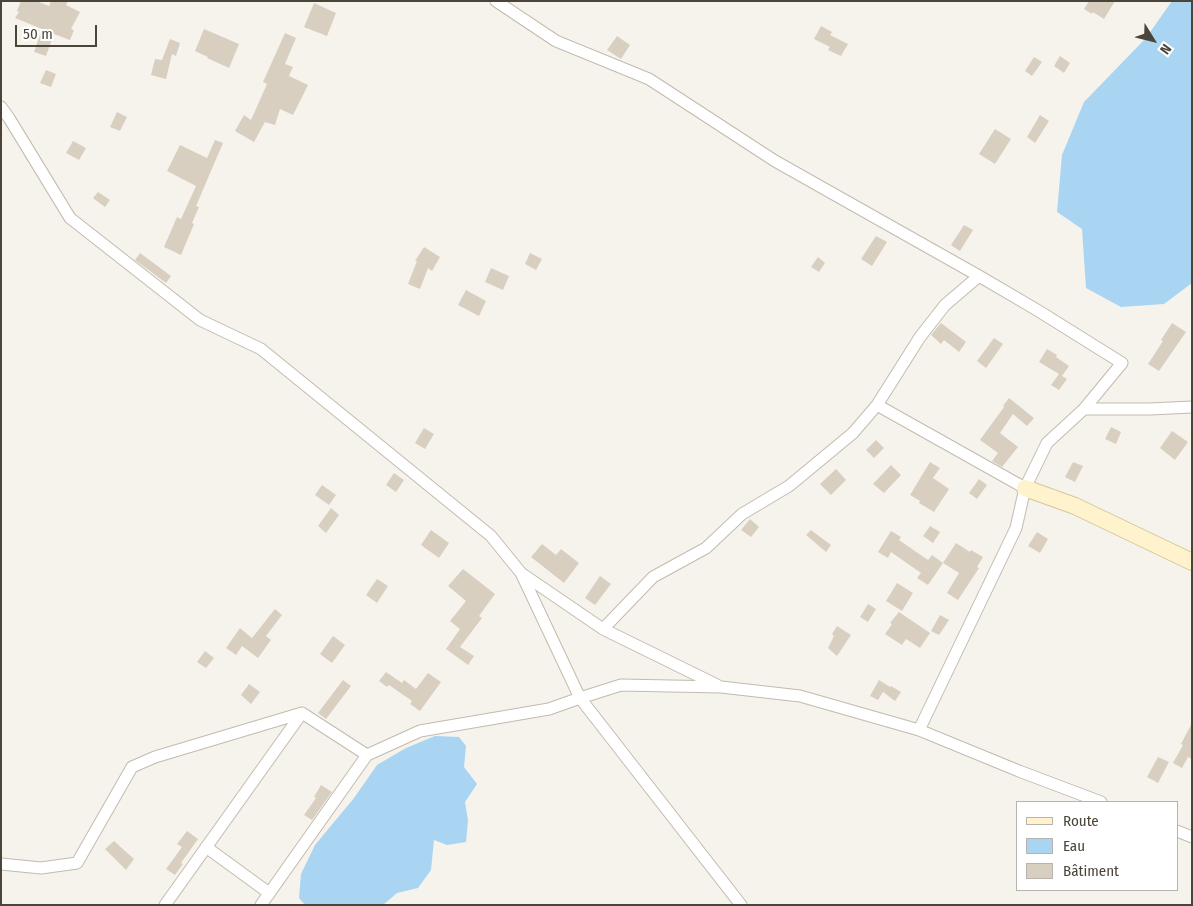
<!DOCTYPE html>
<meta charset="utf-8">
<style>
body{margin:0}
#map{position:relative;width:1193px;height:906px;overflow:hidden;background:#f6f3ec;font-family:"Fira Sans Condensed",sans-serif}
canvas{display:block}
.frame{position:absolute;inset:0;border:2px solid #4b4439;pointer-events:none}
.legend{position:absolute;left:1016px;top:801px;width:162px;height:90px;box-sizing:border-box;background:#fff;border:1px solid #b7b4b0;margin:0;padding:6px 9px;list-style:none;font-size:15px;color:#4b4439}
.legend li{display:flex;align-items:center;gap:10px;height:25px}
.legend b{width:25px;border:1px solid #b7b4b0}
.north{position:absolute;left:1128px;top:15px;width:50px;height:50px;-webkit-text-stroke:4px #fff;paint-order:stroke;rotate:126deg;font-size:14px;font-weight:700;line-height:20px;text-align:center;color:#4b4439}
.north::after{content:'';display:block;margin:auto;width:18px;height:22px;background:#4b4439;clip-path:polygon(50% 0,100% 100%,50% 72%,0 100%)}
.scale{position:absolute;left:15px;top:25px;width:82px;height:22px;box-sizing:border-box;border:2px solid #4b4439;border-top:0;padding-left:6px;font-size:15px;line-height:18px;white-space:nowrap;color:#4b4439;-webkit-text-stroke:4px #fff;paint-order:stroke}
</style>
<div id="map">
<canvas width="1193" height="906"></canvas>
<div class="frame"></div>
<ul class="legend">
<li><b style="height:6px;background:#fff3cd"></b>Route</li>
<li><b style="height:14px;background:#a9d4f2"></b>Eau</li>
<li><b style="height:14px;background:#d8cfc1"></b>Bâtiment</li>
</ul>
<div class="north">N</div>
<div class="scale">50 m</div>
</div>
<script>
const ctx = document.querySelector('canvas').getContext('2d');
ctx.lineJoin = 'round';
function paint(path, color) { ctx.fillStyle = color; ctx.fill(path, 'evenodd'); }
const shape = rows => new Path2D(rows.map(r => 'M' + r).join(''));
function stroke(path, color, width, dash) { ctx.strokeStyle = color; ctx.lineWidth = width; ctx.lineCap = dash ? 'butt' : 'round'; ctx.setLineDash(dash || []); ctx.stroke(path); }
paint(shape([
 [1172,1,1192,1,1192,283,1164,304,1121,307,1086,288,1082,229,1057,212,1062,155,1084,102,1146,38],
 [435,736,459,737,466,746,464,767,477,784,465,802,468,820,466,842,447,845,434,840,431,870,418,888,397,893,383,905,305,905,299,898,301,874,315,845,354,798,377,765,406,748]
]), '#a9d4f2');
paint(shape([
 [21,1,36,1,49,6,51,1,68,1,66,5,80,12,71,29,74,30,70,40,54,34,46,56,34,52,42,29,15,18,19,12,17,11],
 [1089,1,1115,1,1104,19,1093,12,1092,14,1084,9],
 [314,3,336,13,327,36,304,27],
 [821,26,832,32,830,35,848,44,841,56,828,50,830,47,814,39],
 [204,29,239,44,229,68,207,58,208,57,195,51],
 [285,33,296,38,285,64,293,67,289,76,308,85,293,115,280,109,275,125,265,122,254,142,235,131,244,115,251,120,267,84,263,82],
 [617,36,630,45,621,59,607,50],
 [170,39,180,43,176,56,172,54,166,79,151,75,155,59,162,60],
 [1060,56,1070,63,1064,73,1054,66],
 [1034,57,1042,62,1032,76,1025,71],
 [46,70,56,74,51,87,40,83],
 [117,112,127,117,120,131,110,127],
 [1040,115,1049,121,1035,143,1027,137],
 [995,129,1011,139,995,164,979,154],
 [215,140,223,143,196,206,199,207,192,223,194,224,181,255,164,247,177,217,181,219,196,186,167,171,180,145,207,158],
 [73,141,86,148,79,160,66,153],
 [98,192,110,200,105,207,93,198],
 [964,225,973,230,960,251,951,245],
 [876,236,887,242,872,266,861,259],
 [424,247,440,257,432,271,428,268,420,289,408,284,417,261,415,261],
 [140,253,171,276,166,283,135,260],
 [530,253,542,259,536,270,525,264],
 [818,257,825,263,819,272,811,267],
 [491,268,509,276,503,290,485,282],
 [466,290,486,301,479,316,458,305],
 [941,323,966,342,959,352,944,340,941,344,931,335],
 [1172,323,1186,332,1159,371,1148,364,1163,341,1161,340],
 [994,338,1003,344,986,368,977,361],
 [1047,349,1057,355,1056,357,1069,366,1062,376,1067,379,1059,390,1051,385,1059,374,1039,362],
 [1009,398,1034,418,1027,426,1013,414,1000,433,1018,447,1002,467,992,461,998,453,980,440,1004,407,1003,406],
 [1111,427,1121,432,1116,444,1105,439],
 [424,428,434,434,425,449,415,443],
 [1172,431,1188,442,1175,460,1160,448],
 [876,440,884,448,874,458,866,450],
 [930,462,940,468,933,478,949,489,934,512,919,503,920,501,910,495],
 [1073,462,1083,466,1075,482,1065,477],
 [891,465,901,475,884,493,873,484],
 [836,469,846,480,831,495,820,484],
 [394,473,404,480,396,492,386,485],
 [979,479,987,485,977,499,969,493],
 [322,485,336,495,329,505,315,495],
 [331,508,339,515,326,533,318,526],
 [750,519,759,527,751,537,741,530],
 [930,526,940,532,933,543,923,536],
 [431,530,449,543,439,558,421,545],
 [811,530,831,545,826,552,806,535],
 [891,531,901,537,899,540,928,560,932,555,943,563,956,543,970,552,971,550,983,557,977,567,979,568,958,600,947,593,959,573,943,563,928,585,917,578,921,573,891,552,888,558,878,552],
 [1037,532,1048,539,1040,553,1028,546],
 [542,544,556,555,561,549,579,563,564,583,531,557],
 [463,569,495,594,479,616,482,618,460,647,474,656,468,665,446,649,460,629,450,621,466,601,448,586],
 [600,576,611,584,595,605,585,598],
 [377,579,388,586,377,603,366,595],
 [897,583,913,593,902,611,886,601],
 [868,604,876,609,868,622,860,617],
 [275,609,282,615,266,636,271,640,258,658,242,646,236,655,226,648,240,628,252,638],
 [899,612,930,633,920,648,906,639,902,645,885,634,892,624,890,623],
 [940,615,949,620,939,635,931,631],
 [837,626,851,635,837,656,828,648,834,636,832,634],
 [333,636,345,645,332,663,320,654],
 [205,651,214,658,206,668,197,662],
 [386,672,402,683,404,680,416,689,428,673,441,682,420,711,410,704,412,701,389,685,387,687,379,681],
 [343,680,351,686,326,719,318,713],
 [879,680,890,687,891,686,901,692,895,701,883,692,878,700,870,696],
 [249,684,260,692,251,704,241,695],
 [1192,723,1192,759,1188,757,1182,768,1173,763,1183,745,1181,744],
 [1158,757,1169,762,1158,783,1147,777],
 [321,785,332,792,312,820,304,815,316,798,314,797],
 [187,831,198,839,181,863,183,864,175,875,166,869,182,847,177,844],
 [114,841,134,859,126,870,105,849]
]), '#d8cfc1');
const street = shape([
 [496,1,556,41,649,79,775,161,979,276,1037,310,1122,363,1084,409,1047,443,1025,488,1016,528,919,730],
 [1,107,9,118,70,218,200,320,261,349,491,536,521,573,603,629,717,685],
 [877,405,1025,488],
 [1084,409,1150,409,1192,407],
 [522,575,580,698,741,905],
 [603,629,653,577,706,548,742,514,789,486,853,433,877,405,920,337,945,305,979,276],
 [1177,831,1192,837],
 [206,847,269,893],
 [1,864,41,868,77,863,132,767,155,757,302,713,367,755,420,731,549,709,580,698,621,685,721,687,800,696,919,730,1019,771,1101,802],
 [165,905,302,713],
 [261,905,367,755]
]);
const secondary = shape([
 [1025,488,1075,506,1192,562]
]);
stroke(street, '#c2bbae', 13);
stroke(secondary, '#d6c79b', 18);
stroke(street, '#fff', 11);
stroke(secondary, '#fff3cd', 16);
</script>
